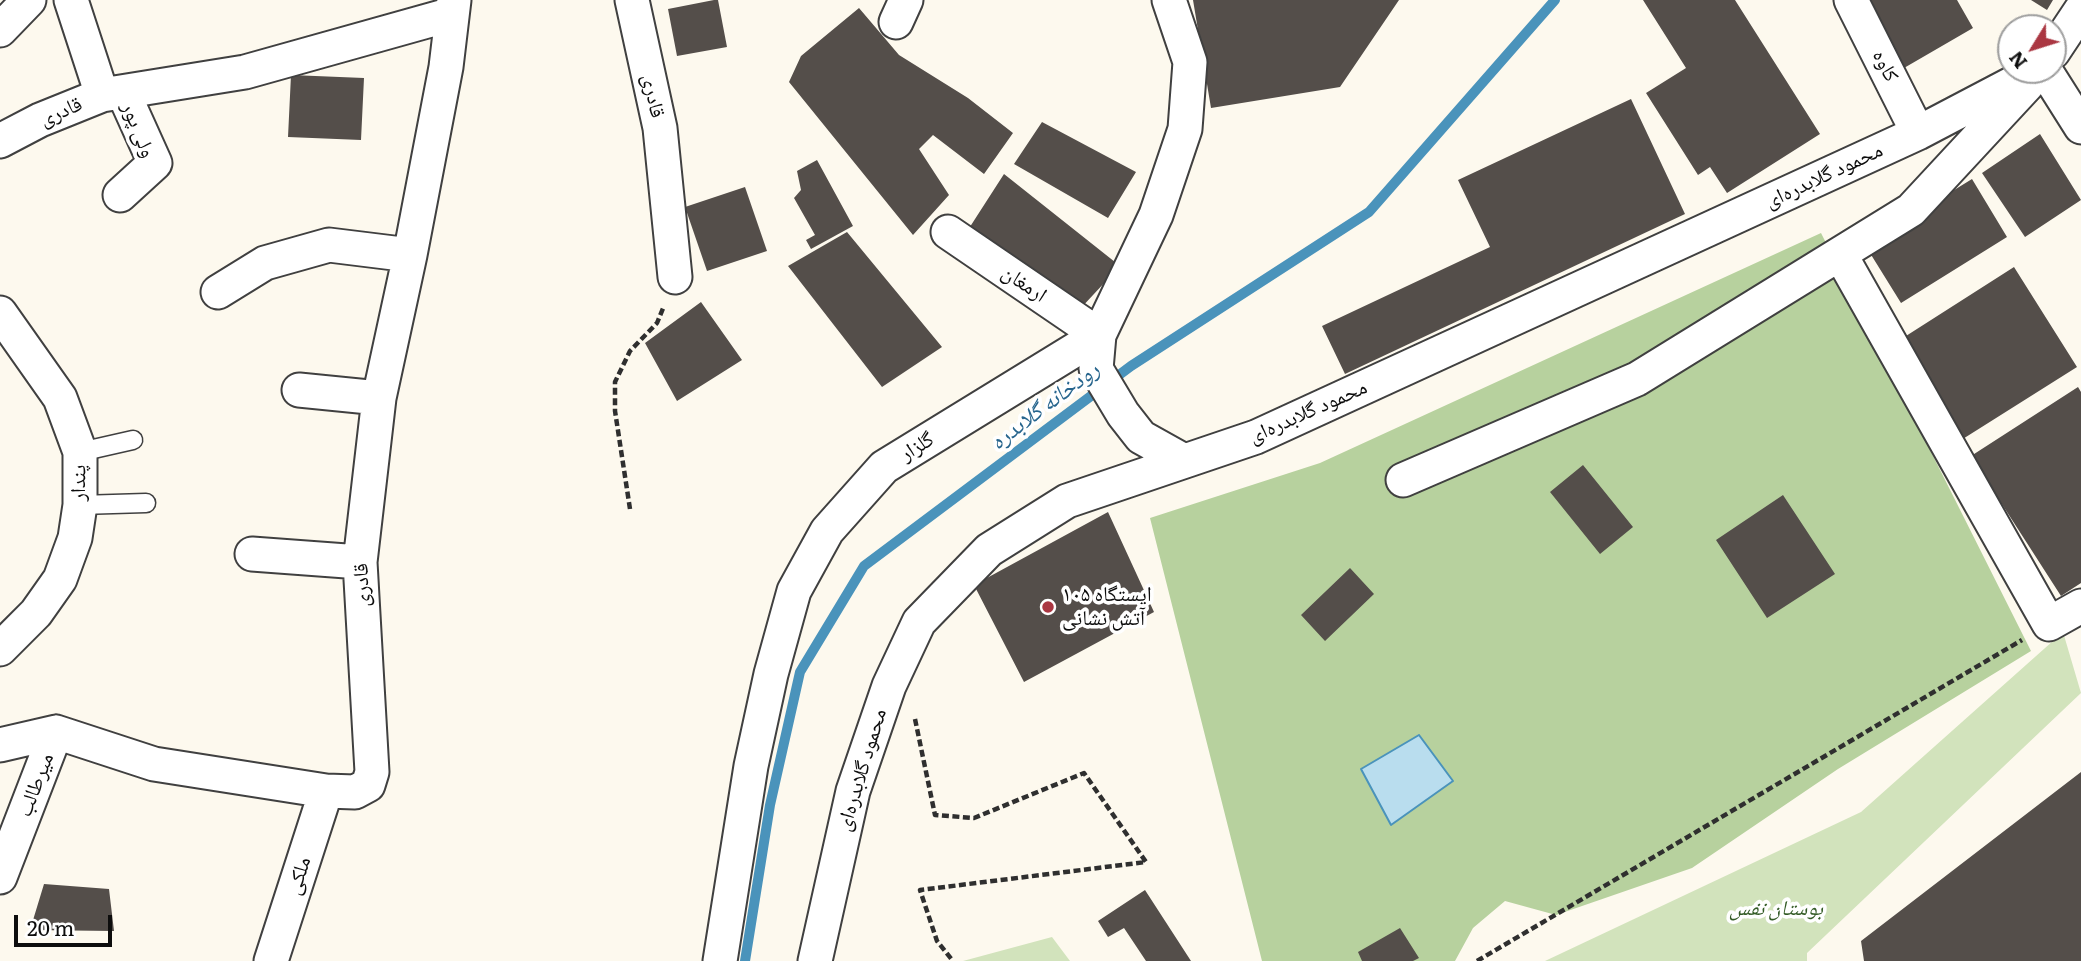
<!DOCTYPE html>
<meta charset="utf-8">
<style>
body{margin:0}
#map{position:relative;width:2081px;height:961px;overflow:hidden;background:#fdf9ee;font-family:Literata,serif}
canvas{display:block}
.north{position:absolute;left:1997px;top:14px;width:70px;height:70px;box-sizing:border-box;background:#fff;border:2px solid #9e9e9e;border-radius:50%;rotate:232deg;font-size:19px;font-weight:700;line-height:28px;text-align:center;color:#0d0d0d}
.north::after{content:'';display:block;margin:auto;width:24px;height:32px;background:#aa3742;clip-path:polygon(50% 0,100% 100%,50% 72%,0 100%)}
.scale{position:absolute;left:14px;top:915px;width:98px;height:32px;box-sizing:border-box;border:4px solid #0d0d0d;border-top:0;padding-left:9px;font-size:21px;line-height:24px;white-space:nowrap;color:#0d0d0d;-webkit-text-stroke:5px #fff;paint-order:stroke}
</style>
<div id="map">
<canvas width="2081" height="961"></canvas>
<div class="north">N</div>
<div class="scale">20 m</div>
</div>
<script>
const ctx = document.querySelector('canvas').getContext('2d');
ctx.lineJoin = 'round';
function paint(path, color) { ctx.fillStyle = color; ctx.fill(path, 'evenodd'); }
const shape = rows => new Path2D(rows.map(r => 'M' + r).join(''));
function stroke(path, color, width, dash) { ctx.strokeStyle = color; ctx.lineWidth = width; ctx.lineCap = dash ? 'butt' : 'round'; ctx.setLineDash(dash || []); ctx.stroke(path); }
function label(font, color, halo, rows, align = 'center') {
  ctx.font = font + ' Literata,"Noto Naskh Arabic",serif'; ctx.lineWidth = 7; ctx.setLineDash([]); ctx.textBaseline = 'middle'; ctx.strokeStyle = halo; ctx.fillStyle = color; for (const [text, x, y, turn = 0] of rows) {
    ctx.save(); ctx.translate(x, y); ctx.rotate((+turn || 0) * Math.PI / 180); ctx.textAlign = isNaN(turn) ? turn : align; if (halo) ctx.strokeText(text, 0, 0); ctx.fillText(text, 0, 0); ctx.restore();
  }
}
paint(shape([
 [2063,632,2081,693,1807,953,1807,961,1545,961,1861,812],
 [1052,937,1070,961,963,961]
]), '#d2e3bc');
paint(shape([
 [1821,233,2031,651,1838,769,1692,868,1556,915,1505,901,1473,928,1455,961,1262,961,1150,518,1320,463]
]), '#b7d19e');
const water = shape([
 [1419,735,1453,781,1391,825,1361,769,1419,735]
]);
paint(water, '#b9ddee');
stroke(water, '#4a93bb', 2);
stroke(shape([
 [745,961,770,805,800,672,864,566,1131,366,1369,212,1555,0]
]), '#4a93bb', 10);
paint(shape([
 [714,0,718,0,727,47,677,56,668,9],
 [1193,0,1399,0,1340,87,1211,108],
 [1643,0,1735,0,1820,134,1727,193,1710,167,1698,175,1646,93,1686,68],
 [1865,0,1957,0,1973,28,1904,68],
 [2031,0,2053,0,2047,10],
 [859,8,899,55,968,98,1013,133,984,174,933,135,919,149,949,195,913,235,789,82,801,56],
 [291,75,364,78,361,140,288,137],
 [1631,99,1685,214,1345,374,1322,326,1490,247,1458,180],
 [1042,122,1136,172,1108,218,1014,164],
 [2040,134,2081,200,2025,237,1982,173],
 [817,160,853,226,811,249,806,240,815,235,794,198,801,190,797,171],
 [1004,174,1120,266,1080,309,966,233],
 [1972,179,2007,237,1901,303,1865,245],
 [745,187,767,251,707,271,685,207],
 [847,232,942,347,882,387,788,266],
 [2014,267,2077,367,1958,442,1895,343],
 [701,302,742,360,677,401,645,343],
 [2078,387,2081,392,2081,583,2061,596,1971,456],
 [1583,465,1633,527,1600,554,1550,492],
 [1783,495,1835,574,1767,618,1716,540],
 [1108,512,1154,612,1024,682,974,585],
 [1350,568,1374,594,1325,641,1301,615],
 [2081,772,2081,961,1864,961,1861,941],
 [44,884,109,889,114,931,30,930],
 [1145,890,1191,961,1146,961,1124,928,1108,937,1098,921],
 [1400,928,1419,958,1413,961,1362,961,1358,952]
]), '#544e4a');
const service = shape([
 [80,452,133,440],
 [80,505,146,503]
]);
const minor = shape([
 [71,0,102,95],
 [632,0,660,128,675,277],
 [1851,0,1918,133],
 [896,22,906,0],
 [0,30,29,0],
 [2053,52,2081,10],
 [2045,70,2081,127],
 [0,141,40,120,102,95,245,72,452,14],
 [120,195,155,163,123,92],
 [948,232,1099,335],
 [1840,254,2049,624,2081,606],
 [218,292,265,263,329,245,410,255],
 [0,313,60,398,80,452,80,505,75,538,60,579,36,613,0,649],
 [1099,335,1096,369,1123,414,1141,437,1184,461],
 [299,390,379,398],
 [1403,480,1637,379,1911,210,2027,85],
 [252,554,360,562],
 [0,745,56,732,154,764,326,791,355,792,368,785,372,772,360,562,379,398,410,255,446,67,454,0],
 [0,877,56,732],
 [271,961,326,791],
 [720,961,751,766,771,674,794,591,827,531,884,467,1099,335,1156,215,1185,129,1190,62,1169,0],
 [815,961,853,791,889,686,919,622,989,550,1067,501,1256,437,1918,133,2038,70]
]);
stroke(service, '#404040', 21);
stroke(minor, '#404040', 37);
stroke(shape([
 [630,509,615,411,615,382,630,351,657,323,664,306],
 [915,719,935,815,974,818,1084,773,1146,862,920,890,937,941,953,961],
 [1477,961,2022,640]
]), '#2f2f2f', 4.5, [7, 3.5]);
stroke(service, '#fff', 18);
stroke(minor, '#fff', 33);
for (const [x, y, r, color] of [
 [1048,607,7,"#aa3742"]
]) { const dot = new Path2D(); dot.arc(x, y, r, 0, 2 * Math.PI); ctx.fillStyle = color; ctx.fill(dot); stroke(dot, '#fff', 2.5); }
label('21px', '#0d0d0d', '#fff', [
 ["کاوه",1885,66,63],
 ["قادری",653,96,78],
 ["قادری",61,112,-23],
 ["ولی پور",138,130,68],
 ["محمود گلابدره‌ای",1824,176,-25],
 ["ارمغان",1024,284,34],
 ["محمود گلابدره‌ای",1308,412,-24],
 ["گلزار",917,447,-32],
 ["پندار",79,483,-89],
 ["قادری",362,585,-92],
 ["محمود گلابدره‌ای",862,770,-73],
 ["میرطالب",36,785,-69],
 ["ملکی",299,876,-72]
]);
label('21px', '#0d0d0d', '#fff', [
 ["ایستگاه ۱۰۵",1062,595],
 ["آتش نشانی",1062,619]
], 'left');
label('italic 21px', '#335b26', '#fff', [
 ["بوستان نفس",1776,909]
]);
label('italic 23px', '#27658d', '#fff', [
 ["رودخانه گلابدره",1045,406,-37]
]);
</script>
